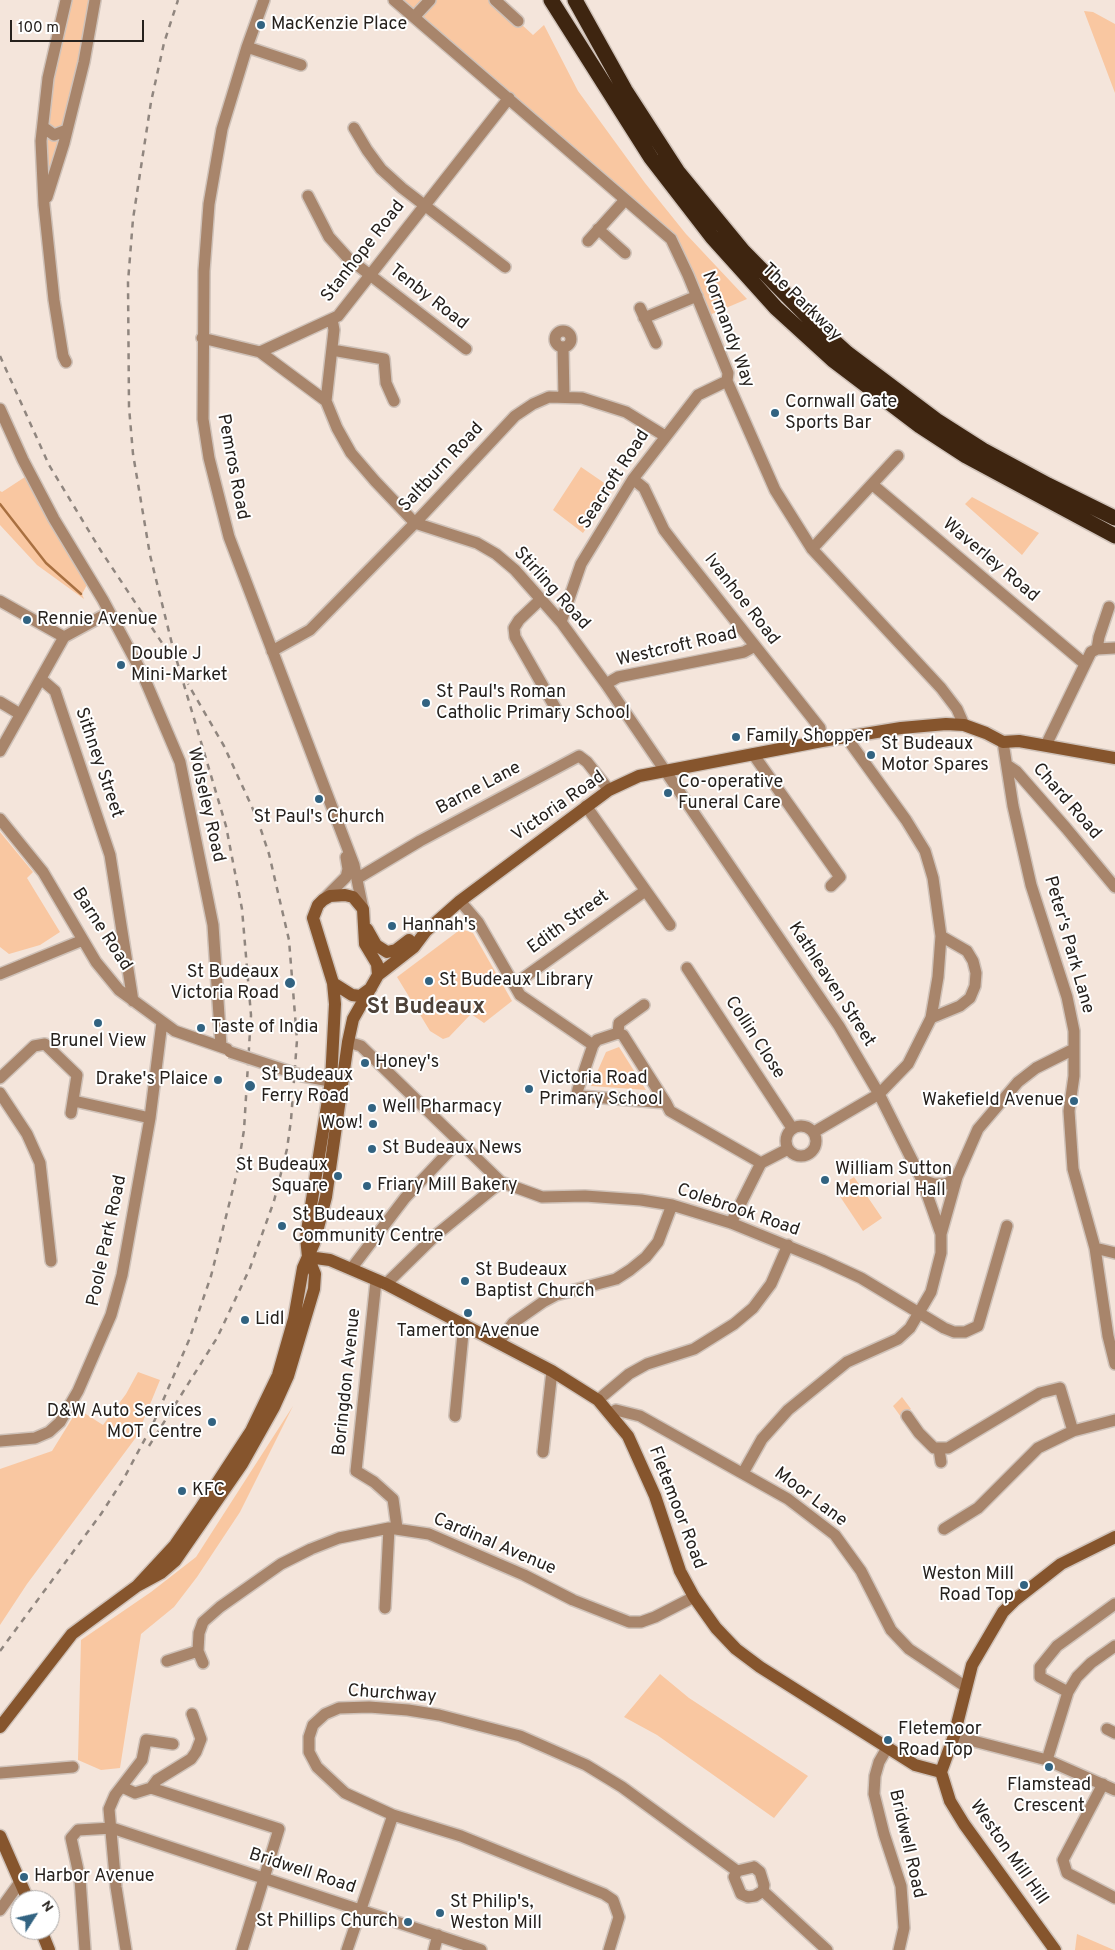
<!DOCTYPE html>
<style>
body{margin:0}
#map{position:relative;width:1115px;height:1950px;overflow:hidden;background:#f4e5db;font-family:Overpass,sans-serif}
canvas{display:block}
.north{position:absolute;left:10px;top:1890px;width:50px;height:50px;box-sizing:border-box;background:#fff;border:1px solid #a8a6a5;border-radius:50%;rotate:55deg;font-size:14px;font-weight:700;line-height:20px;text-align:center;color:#26211d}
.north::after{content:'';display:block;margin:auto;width:18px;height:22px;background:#326381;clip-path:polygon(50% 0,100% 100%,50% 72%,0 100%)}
.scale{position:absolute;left:10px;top:20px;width:134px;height:22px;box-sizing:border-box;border:2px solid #26211d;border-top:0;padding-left:6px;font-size:15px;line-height:18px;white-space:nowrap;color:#26211d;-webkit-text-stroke:4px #fff;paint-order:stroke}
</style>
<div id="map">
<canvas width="1115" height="1950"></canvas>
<div class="north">N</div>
<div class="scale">100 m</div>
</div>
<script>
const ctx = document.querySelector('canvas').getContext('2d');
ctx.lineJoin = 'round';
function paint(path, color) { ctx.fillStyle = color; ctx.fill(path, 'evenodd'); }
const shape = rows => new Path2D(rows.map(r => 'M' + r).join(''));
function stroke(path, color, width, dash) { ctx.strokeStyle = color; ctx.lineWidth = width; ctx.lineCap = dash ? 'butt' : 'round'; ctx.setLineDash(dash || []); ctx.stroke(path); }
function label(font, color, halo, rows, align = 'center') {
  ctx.font = font + ' Overpass,sans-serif'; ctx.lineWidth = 4; ctx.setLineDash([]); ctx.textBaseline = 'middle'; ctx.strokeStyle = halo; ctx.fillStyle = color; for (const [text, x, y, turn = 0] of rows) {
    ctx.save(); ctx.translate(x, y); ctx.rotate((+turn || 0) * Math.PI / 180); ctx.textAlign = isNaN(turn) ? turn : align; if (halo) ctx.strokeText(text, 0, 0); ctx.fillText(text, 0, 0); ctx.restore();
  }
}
paint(shape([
 [66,0,95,0,44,205,41,141],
 [390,0,495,0,533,35,544,25,578,91,645,183,686,234,747,299,705,317,671,239],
 [1084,11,1093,12,1115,24,1115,93],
 [581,467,613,489,583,533,553,510],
 [25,477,88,583,82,594,84,599,37,565,0,525,0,491,2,492],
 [972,497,1039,533,1022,555,965,504],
 [0,832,33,872,27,878,60,932,40,945,9,954,0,947],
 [461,929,473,933,512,1001,484,1023,471,1014,449,1037,443,1039,430,1031,397,977],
 [619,1047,646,1090,591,1086,606,1052],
 [854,1177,882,1218,863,1231,835,1189],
 [138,1372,160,1380,137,1436,27,1584,0,1625,0,1469,52,1451,78,1409,103,1425,126,1394],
 [902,1397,911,1409,901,1417,893,1406],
 [293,1406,240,1512,197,1577,174,1607,141,1634,120,1768,101,1770,78,1760,81,1640,151,1592,196,1557],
 [660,1674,689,1698,808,1776,774,1818,657,1735,624,1717],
 [1077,1934,1114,1950,1075,1950]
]), '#f9c7a1');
stroke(shape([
 [0,504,46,563,81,594]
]), '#a97041', 2.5);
const street = shape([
 [66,0,48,78,41,141,44,205,54,300,63,356,66,362],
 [264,0,247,47,222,129,209,204,204,271,203,419,209,458,229,537,354,865,363,909],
 [394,0,671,239,688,275,728,373,727,381,775,490,812,549,941,688,957,709,964,725],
 [495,0,518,21],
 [415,16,430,0],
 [247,47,301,65],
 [43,127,54,135,67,130],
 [354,128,367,150,381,169,402,188,505,267],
 [308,196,329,237,348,258,466,349],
 [47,197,64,143,84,62,95,0],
 [598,229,625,253],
 [588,241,625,200],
 [640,308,656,343],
 [644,318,697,296],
 '555 339a8 8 0 1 1 16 0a8 8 0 1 1-16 0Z',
 [202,338,260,352,326,401,337,428,351,453,375,481,415,523,477,543,496,554,515,570,561,622,606,684,839,1026,879,1094,922,1180,941,1234],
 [563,347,564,397],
 [332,350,384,359,386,383,394,401],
 [260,352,338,316,509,98],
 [326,401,334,330,332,319],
 [0,409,23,460,54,519,103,600,143,675,180,762,213,925,221,1046],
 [633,479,644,488,664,530,677,547,820,728,822,741],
 [873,485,1085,664],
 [812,549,898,456],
 [541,599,519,620,514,628,515,637,556,709],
 [0,601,64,637],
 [561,622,581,564,633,479,698,395,727,381],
 [1097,649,1115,648],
 [272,651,310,630,415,523,515,416,533,404,549,397,582,398,626,412,665,436],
 [41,679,55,691,110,855,133,1001],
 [606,684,618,677,744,652,755,646],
 [0,702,20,714],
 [1003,742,1013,806,1031,885,1067,997,1074,1031,1074,1076,1069,1111,1073,1169,1095,1248,1108,1336,1115,1364],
 [1046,745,1091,652,1097,649,1099,637,1109,607],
 [0,751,64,637,108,613],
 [753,754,840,877,831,886],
 [1007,765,1016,771,1066,828,1115,887],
 [586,806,670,925],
 [0,819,43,872,96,962,119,990,175,1031,227,1049],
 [358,878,420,841,579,756,587,762,609,790],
 [324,899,346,877,348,869,346,857],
 [460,901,478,922,520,995,593,1045],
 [687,968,792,1128],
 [0,974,83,940],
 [515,984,645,891],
 [931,1018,960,1006,970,998,975,986,976,973,973,961,967,951,941,936],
 [618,1033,619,1023,644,1005],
 [348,1042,361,1046,501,1182,542,1197,585,1196,641,1200,672,1205,731,1223,822,1260,861,1278,944,1328,954,1332,965,1332,978,1326,1007,1226],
 [303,1076,340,1083],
 [0,1078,34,1046,45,1044,77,1075,71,1113],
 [0,1093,27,1134,40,1163,51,1261],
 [74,1101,150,1118],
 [666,1103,580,1096,577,1094,578,1089,593,1045,597,1040,618,1033,623,1035,666,1103,670,1111,761,1163],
 '786 1141a15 15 0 1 1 30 0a15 15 0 1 1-30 0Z',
 [814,1132,879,1094,908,1064,931,1018,938,977,941,936,933,878,925,851,906,820,846,737],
 [922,1180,934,1184,946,1184,957,1177],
 [731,1223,761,1163,788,1149],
 [1095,1248,1115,1253],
 [351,1269,405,1198,458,1142],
 [376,1281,356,1471,374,1482,393,1499,397,1528],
 [386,1284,436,1235,501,1182],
 [499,1342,513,1323,543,1302,556,1295,616,1279,630,1270,646,1257,658,1242,672,1205],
 [598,1400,629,1374,647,1364,694,1349,734,1324,753,1308,771,1284,788,1245],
 [611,1413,616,1410,640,1416,788,1499,835,1535,861,1571,891,1630,909,1649,966,1687],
 [455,1416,464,1323],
 [907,1416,919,1433,934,1448,948,1448,1040,1393,1060,1388,1073,1431],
 [0,1441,35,1438,49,1432,60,1422,78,1391,111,1315,122,1275,150,1118,162,1022],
 [939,1449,941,1462],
 [543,1452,552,1371],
 [743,1473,762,1439,788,1410,847,1362,898,1339,910,1328,931,1292,941,1253,941,1234,957,1177,978,1129,1018,1082,1036,1068,1074,1049],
 [944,1529,978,1508,1038,1448,1073,1431,1115,1420],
 [385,1608,389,1528],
 [167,1661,198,1651],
 [203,1663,198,1651,199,1633,203,1622,220,1607,281,1564,311,1549,339,1538,389,1528,429,1534,524,1575,573,1600,629,1622,641,1622,655,1617,694,1597],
 [1068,1692,1040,1677,1040,1667,1057,1646,1115,1604],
 [1107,1729,1115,1733],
 [954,1736,1047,1760,1115,1790],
 [887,1748,879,1762,875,1776,874,1794,884,1834,901,1886,904,1928,899,1950],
 [1047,1760,1068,1692,1077,1677,1091,1663,1115,1646],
 [0,1773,73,1767],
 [1103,1784,1063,1860,1067,1873,1115,1898],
 [122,1787,135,1793,151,1788,279,1829,242,1950],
 [151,1788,157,1780,191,1759,196,1752,201,1739,192,1714],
 [754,1867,760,1872,764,1885,763,1891,755,1896,748,1897,741,1894,734,1877,737,1871,754,1867],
 [763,1891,827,1950],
 [0,1910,20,1882],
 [85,1950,80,1879,71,1838,78,1830,112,1828,481,1950],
 [126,1950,116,1887,109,1809,115,1795,142,1760,146,1740,173,1744],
 [347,1950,393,1815],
 [434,1950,438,1935],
 [609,1950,619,1917,613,1900,604,1894,461,1836,393,1815,345,1793,317,1767,309,1752,309,1737,313,1725,325,1714,339,1708,369,1707,408,1710,439,1715,520,1736,586,1765,622,1787,737,1871]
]);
const secondary = shape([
 [367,929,376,945,387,952,396,950,409,940],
 [333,983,352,995,360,996,371,988],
 [308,1257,330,1260,386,1284,552,1371,598,1400,628,1436,655,1496,680,1571,694,1597,716,1628,736,1649,760,1667,915,1765,941,1772],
 [137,1586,175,1545,200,1509,251,1431,278,1375,294,1319,303,1268,314,1243,326,1197,348,1042,353,1019,378,975,414,947,426,931,460,901,609,790,639,776,822,741,901,728,946,724,964,725,986,733,1003,742,1019,741,1115,758],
 [0,1727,72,1634,137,1586,161,1573,175,1561,242,1464,274,1407,288,1376,314,1289,315,1274,308,1257,306,1237,331,1081,335,1004,333,983,313,918,318,905,323,900,330,896,345,895,353,897,363,909,365,944,377,964,378,975],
 [941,1772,954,1736,972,1665,1003,1612,1015,1600,1061,1564,1115,1537],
 [941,1772,950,1801,964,1824,1055,1950],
 [0,1836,28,1900],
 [41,1930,49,1950]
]);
const highway = shape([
 [551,0,651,158,712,237,776,308,833,360,920,426,966,456,1115,536],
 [575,0,625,90,678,172,743,251,813,322,847,353,936,420,983,450,1048,485,1115,518]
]);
stroke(street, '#cfc2b9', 14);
stroke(secondary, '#cfc2b9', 15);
stroke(highway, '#cfc2b9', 18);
stroke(street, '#a8856b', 11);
stroke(secondary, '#86552d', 12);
stroke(highway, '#3e2510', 15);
stroke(shape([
 [0,356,49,465,101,551,172,658],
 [149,1446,217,1338,250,1268,274,1201,287,1149,291,1120,297,1040,289,940,269,854,257,818,224,746,188,684],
 [0,1651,101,1514,123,1480,153,1424,189,1340,211,1276,237,1173,244,1130,251,1015,242,909,226,826,173,648,150,555,133,454,129,407,128,282,133,219,151,102,164,43,178,0]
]), '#90867f', 2.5, [6, 6]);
const streetBridge = shape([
 [230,1052,303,1076]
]);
stroke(streetBridge, '#cfc2b9', 14, []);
stroke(streetBridge, '#a8856b', 11);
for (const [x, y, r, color] of [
 [261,25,5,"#326381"],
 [775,413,5,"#326381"],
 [27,620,5,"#326381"],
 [121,665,5,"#326381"],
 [426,703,5,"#326381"],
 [736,737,5,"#326381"],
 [871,755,5,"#326381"],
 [668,793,5,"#326381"],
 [319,799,5,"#326381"],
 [392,926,5,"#326381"],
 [429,981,5,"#326381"],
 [290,983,6,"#326381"],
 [98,1023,5,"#326381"],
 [201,1028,5,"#326381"],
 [365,1063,5,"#326381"],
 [218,1080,5,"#326381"],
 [250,1086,6,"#326381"],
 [529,1089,5,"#326381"],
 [1074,1101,5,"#326381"],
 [372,1108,5,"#326381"],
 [373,1124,5,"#326381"],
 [372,1149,5,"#326381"],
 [338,1176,5,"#326381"],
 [825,1180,5,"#326381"],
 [367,1186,5,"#326381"],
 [282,1226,5,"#326381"],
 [465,1281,5,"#326381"],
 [468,1313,5,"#326381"],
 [245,1320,5,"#326381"],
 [212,1422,5,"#326381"],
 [182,1491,5,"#326381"],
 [1024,1585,5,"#326381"],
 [888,1740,5,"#326381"],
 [1049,1767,5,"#326381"],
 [24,1877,5,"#326381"],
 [440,1913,5,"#326381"],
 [408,1922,5,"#326381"]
]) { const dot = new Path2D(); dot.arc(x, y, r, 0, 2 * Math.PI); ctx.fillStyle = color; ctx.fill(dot); stroke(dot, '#fff', 2); }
label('18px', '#26211d', '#fff', [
 ["MacKenzie Place",271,25],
 ["Cornwall Gate",785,403],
 ["Sports Bar",785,424],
 ["Rennie Avenue",37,620],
 ["Double J",131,655],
 ["Mini-Market",131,676],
 ["St Paul's Roman",436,693],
 ["Catholic Primary School",436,714],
 ["Family Shopper",746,737],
 ["St Budeaux",881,745],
 ["Motor Spares",881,766],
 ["Co-operative",678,783],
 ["Funeral Care",678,804],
 ["St Paul's Church",319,818,"center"],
 ["Hannah's",402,926],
 ["St Budeaux",279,973,"right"],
 ["Victoria Road",279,994,"right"],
 ["St Budeaux Library",439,981],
 ["Taste of India",211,1028],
 ["Brunel View",98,1042,"center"],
 ["Honey's",375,1063],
 ["St Budeaux",261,1076],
 ["Ferry Road",261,1097],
 ["Victoria Road",539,1079],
 ["Primary School",539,1100],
 ["Drake's Plaice",208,1080,"right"],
 ["Wakefield Avenue",1064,1101,"right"],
 ["Well Pharmacy",382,1108],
 ["Wow!",363,1124,"right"],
 ["St Budeaux News",382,1149],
 ["St Budeaux",328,1166,"right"],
 ["Square",328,1187,"right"],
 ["William Sutton",835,1170],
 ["Memorial Hall",835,1191],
 ["Friary Mill Bakery",377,1186],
 ["St Budeaux",292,1216],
 ["Community Centre",292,1237],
 ["St Budeaux",475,1271],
 ["Baptist Church",475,1292],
 ["Lidl",255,1320],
 ["Tamerton Avenue",468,1332,"center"],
 ["D&W Auto Services",202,1412,"right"],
 ["MOT Centre",202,1433,"right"],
 ["KFC",192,1491],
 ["Weston Mill",1014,1575,"right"],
 ["Road Top",1014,1596,"right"],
 ["Fletemoor",898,1730],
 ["Road Top",898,1751],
 ["Flamstead",1049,1786,"center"],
 ["Crescent",1049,1807,"center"],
 ["Harbor Avenue",34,1877],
 ["St Philip's,",450,1903],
 ["Weston Mill",450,1924],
 ["St Phillips Church",398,1922,"right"]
], 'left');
label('18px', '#26211d', '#fff', [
 ["Stanhope Road",364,252,-52],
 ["Tenby Road",428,298,38],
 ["The Parkway",801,303,44],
 ["Normandy Way",727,330,70],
 ["Pemros Road",232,467,79],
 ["Saltburn Road",442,468,-47],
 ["Seacroft Road",615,480,-57],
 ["Waverley Road",990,561,40],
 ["Stirling Road",551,589,48],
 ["Ivanhoe Road",741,600,52],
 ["Westcroft Road",677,648,-13],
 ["Sithney Street",98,763,71],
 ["Barne Lane",479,789,-28],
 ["Chard Road",1066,802,49],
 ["Wolseley Road",205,805,77],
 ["Victoria Road",559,807,-35],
 ["Edith Street",569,923,-36],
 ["Barne Road",101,930,57],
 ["Peter's Park Lane",1068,945,74],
 ["Kathleaven Street",831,985,57],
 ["Collin Close",754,1038,57],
 ["Colebrook Road",738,1211,19],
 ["Poole Park Road",108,1241,-78],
 ["Boringdon Avenue",348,1382,-84],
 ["Moor Lane",810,1498,37],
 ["Fletemoor Road",676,1508,69],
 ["Cardinal Avenue",494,1545,23],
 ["Churchway",392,1695,4],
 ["Bridwell Road",906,1844,77],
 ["Weston Mill Hill",1008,1853,55],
 ["Bridwell Road",302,1872,18]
]);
label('bold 22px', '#4d4239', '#fff', [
 ["St Budeaux",426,1009]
]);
</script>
